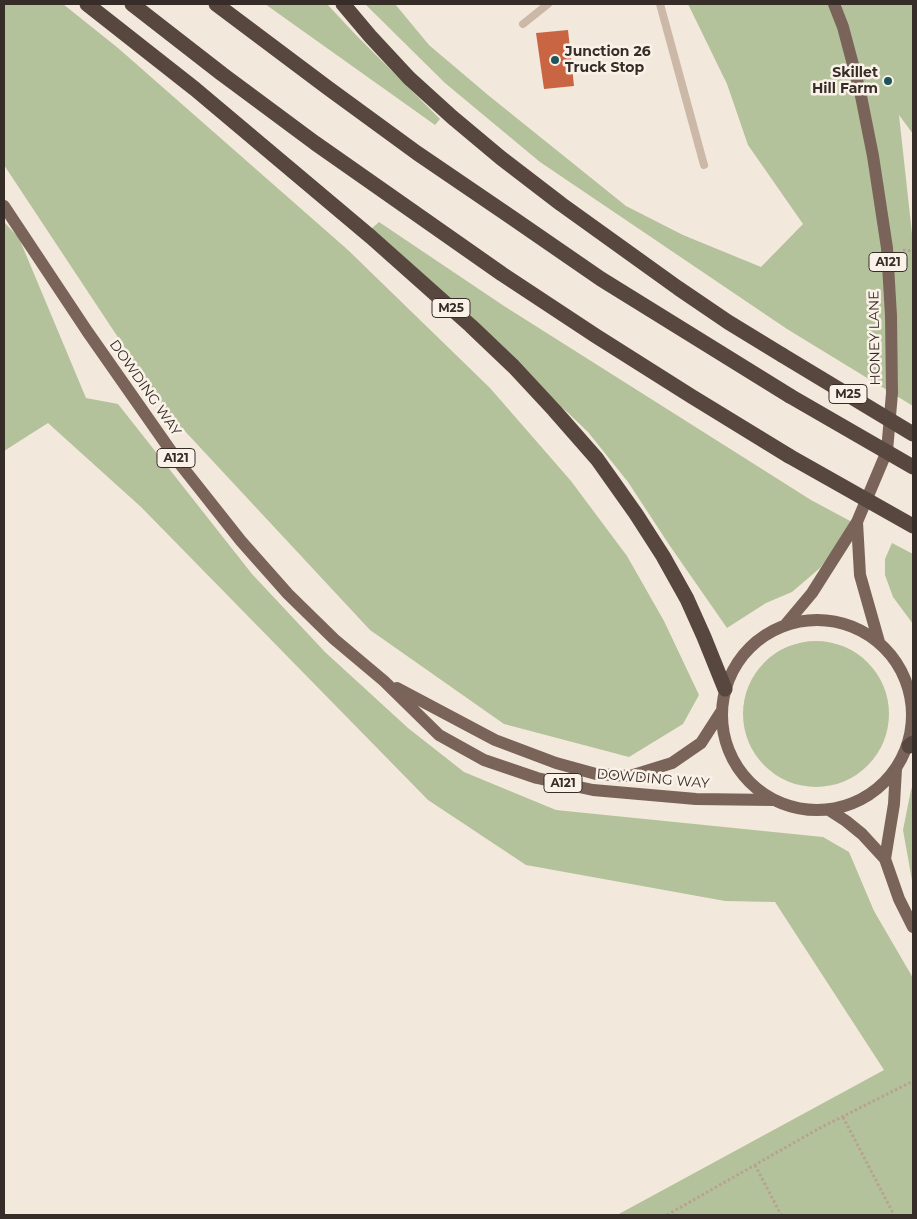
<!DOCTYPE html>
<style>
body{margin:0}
#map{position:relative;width:917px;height:1219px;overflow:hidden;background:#f3e8dc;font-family:Montserrat,sans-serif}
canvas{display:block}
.frame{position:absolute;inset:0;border:5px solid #372d28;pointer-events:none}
</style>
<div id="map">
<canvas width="917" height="1219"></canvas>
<div class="frame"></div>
</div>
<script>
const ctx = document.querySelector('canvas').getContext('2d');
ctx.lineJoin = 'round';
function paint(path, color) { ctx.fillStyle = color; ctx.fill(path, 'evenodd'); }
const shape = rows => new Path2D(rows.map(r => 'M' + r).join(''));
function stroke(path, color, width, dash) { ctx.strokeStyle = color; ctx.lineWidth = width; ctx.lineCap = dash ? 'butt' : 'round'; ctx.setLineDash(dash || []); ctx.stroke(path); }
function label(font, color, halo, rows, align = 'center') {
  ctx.font = font + ' Montserrat,sans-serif'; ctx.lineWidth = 5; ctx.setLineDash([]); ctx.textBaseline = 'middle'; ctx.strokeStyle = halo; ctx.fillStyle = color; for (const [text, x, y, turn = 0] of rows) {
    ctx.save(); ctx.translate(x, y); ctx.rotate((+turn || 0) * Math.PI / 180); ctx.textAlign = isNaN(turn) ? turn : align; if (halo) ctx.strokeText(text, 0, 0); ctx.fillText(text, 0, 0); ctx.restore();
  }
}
paint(shape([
 [4,4,63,4,118,48,348,250,490,388,571,481,627,556,664,621,699,695,683,724,629,757,504,724,370,630,168,413,4,165],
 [265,4,327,4,355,34,440,119,435,125],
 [365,4,395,4,429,45,488,95,626,206,683,235,761,267,803,224,748,145,727,84,688,4,913,4,913,134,899,115,913,243,913,406,787,329,540,162,445,83],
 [4,222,19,238,86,398,118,404,252,574,325,652,408,728,464,772,556,810,823,837,849,852,874,911,913,978,913,1215,617,1215,884,1070,775,902,725,901,526,865,428,800,141,507,48,423,4,451],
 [379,222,504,306,811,500,852,522,837,546,820,568,792,592,766,603,727,628,670,546,628,482,588,432,544,390,371,229],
 [892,543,913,554,913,624,893,597,885,575,885,559],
 '743 714a73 73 0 1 1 146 0a73 73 0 1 1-146 0Z',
 [913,785,913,886,903,830,911,790]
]), '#b4c29b');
paint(shape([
 [568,30,574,86,544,89,536,33]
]), '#c96543');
stroke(shape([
 [903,250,913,251],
 [843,1117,894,1215],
 [755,1165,781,1215],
 [667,1215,818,1129,913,1081]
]), '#b7a291', 3, [2.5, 2.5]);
stroke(shape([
 [660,4,704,165],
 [523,24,548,4]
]), '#cbb8a7', 8);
stroke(shape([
 [4,206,87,331,180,464,241,541,288,594,334,639,384,681,439,735,484,760,537,778,593,790,696,799,773,800],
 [857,522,860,575,879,642],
 '722 715a95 95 0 1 1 190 0a95 95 0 1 1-190 0Z',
 [786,624,812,593,857,522,887,451,892,393,891,316,887,248,873,156,860,91,843,27,834,4],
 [397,688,495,740,556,763,596,774,630,776,672,763,701,743,721,712],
 [829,810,846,821,862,834,885,859,899,899,913,927],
 [885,859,894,804,896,769]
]), '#7a6459', 12);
stroke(shape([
 [87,4,195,89,371,237,471,326,514,367,554,410,597,459,636,514,663,556,687,599,704,637,725,689],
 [132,4,222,74,315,143,502,274,596,336,691,396,789,456],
 [216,4,328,88,417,153,511,217,601,279,790,396],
 [343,4,370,36,409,78,452,117,501,158,561,204,678,288,728,322,782,355],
 [909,746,913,743]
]), '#58473f', 15);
stroke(shape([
 [782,355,913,434],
 [790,396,913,467],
 [789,456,913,526]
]), '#58473f', 15);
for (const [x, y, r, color] of [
 [555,60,5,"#1c555a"],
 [888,81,5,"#1c555a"]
]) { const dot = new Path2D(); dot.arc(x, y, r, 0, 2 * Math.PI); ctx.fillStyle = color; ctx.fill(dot); stroke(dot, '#faf2e8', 2); }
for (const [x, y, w] of [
 [888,262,38],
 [451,308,38],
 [848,394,38],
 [176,458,38],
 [563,783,38]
]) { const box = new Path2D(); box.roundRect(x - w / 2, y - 9.5, w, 19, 4); ctx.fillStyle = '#faf2e8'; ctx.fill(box); stroke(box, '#372d28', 1); }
label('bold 12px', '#372d28', null, [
 ["A121",888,262],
 ["M25",451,308],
 ["M25",848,394],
 ["A121",176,458],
 ["A121",563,783]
]);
label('bold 14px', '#372d28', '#faf2e8', [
 ["Junction 26",565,52],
 ["Truck Stop",565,68],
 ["Skillet",878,73,"right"],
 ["Hill Farm",878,89,"right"]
], 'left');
label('14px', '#372d28', '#faf2e8', [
 ["HONEY LANE",875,338,-91],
 ["DOWDING WAY",145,388,55],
 ["DOWDING WAY",653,779,5]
]);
</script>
